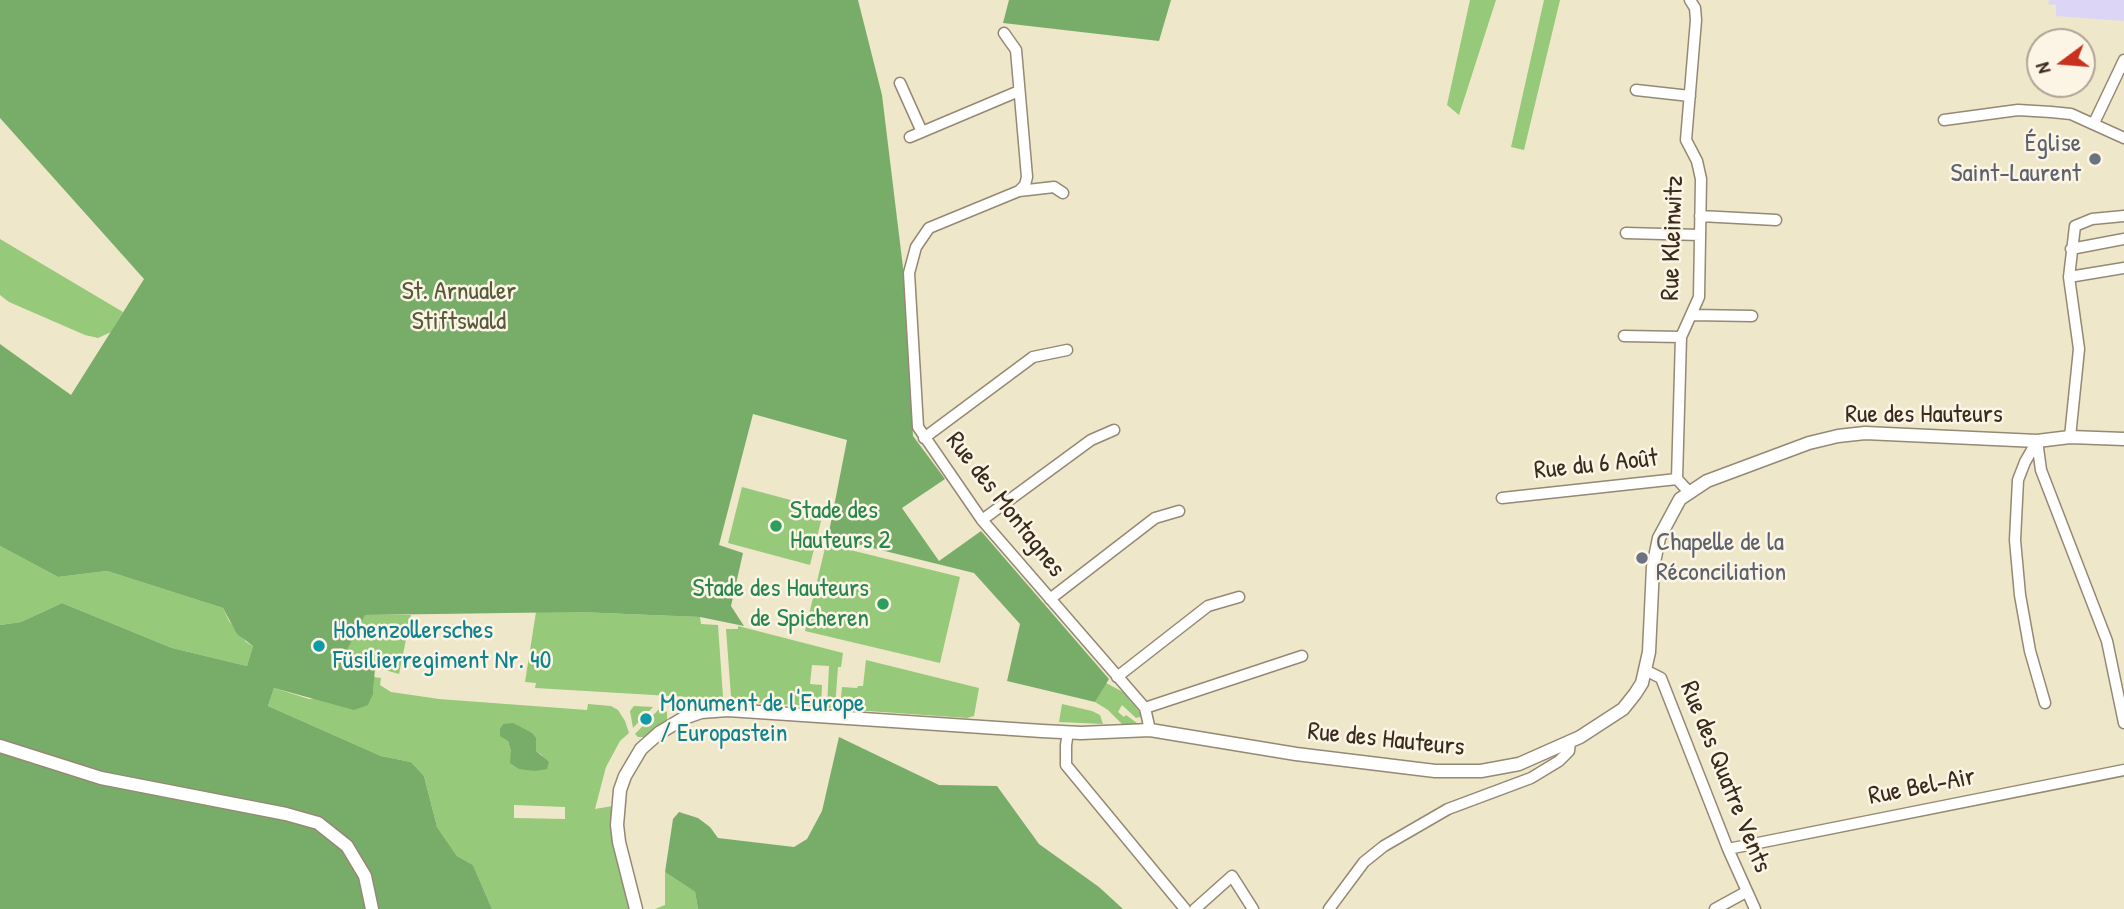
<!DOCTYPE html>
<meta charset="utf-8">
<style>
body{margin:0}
#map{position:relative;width:2124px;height:909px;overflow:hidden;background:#efe7c9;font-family:"Patrick Hand",sans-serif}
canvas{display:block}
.north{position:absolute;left:2026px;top:28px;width:70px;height:70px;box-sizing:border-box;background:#fcf5e5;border:2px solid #afa495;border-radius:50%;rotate:254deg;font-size:19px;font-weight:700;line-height:28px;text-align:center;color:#3b2a1e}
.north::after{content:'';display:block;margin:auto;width:24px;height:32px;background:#c8321e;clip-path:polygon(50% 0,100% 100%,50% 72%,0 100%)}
</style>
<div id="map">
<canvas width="2124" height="909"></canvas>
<div class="north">N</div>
</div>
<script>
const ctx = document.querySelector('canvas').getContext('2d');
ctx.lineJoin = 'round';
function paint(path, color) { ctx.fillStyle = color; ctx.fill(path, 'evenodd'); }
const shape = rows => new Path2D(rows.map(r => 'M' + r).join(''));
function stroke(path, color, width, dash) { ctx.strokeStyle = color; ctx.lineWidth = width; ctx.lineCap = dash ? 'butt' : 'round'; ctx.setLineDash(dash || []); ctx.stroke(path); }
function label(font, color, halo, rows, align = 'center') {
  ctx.font = font + ' "Patrick Hand",sans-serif'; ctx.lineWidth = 5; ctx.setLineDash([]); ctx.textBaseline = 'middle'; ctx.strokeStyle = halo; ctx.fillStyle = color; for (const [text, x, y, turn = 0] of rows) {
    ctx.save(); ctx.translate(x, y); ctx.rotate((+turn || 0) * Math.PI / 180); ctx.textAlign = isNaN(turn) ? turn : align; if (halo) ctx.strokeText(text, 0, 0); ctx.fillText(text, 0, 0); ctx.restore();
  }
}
paint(shape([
 [2049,0,2124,0,2124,21,2056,16,2056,5,2048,4]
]), '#dcd5f6');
paint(shape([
 [1470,0,1496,0,1459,115,1447,105],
 [1544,0,1560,0,1524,150,1511,147],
 [0,239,123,312,111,332,98,338,85,335,9,302,0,295],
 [742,487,824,509,810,565,728,543],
 [826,544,960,577,940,663,805,631],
 [0,546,58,577,107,571,223,608,229,621,246,642,253,646,247,666,172,648,62,603,21,622,0,625],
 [536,612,578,612,700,617,701,624,718,625,723,697,721,699,535,688,536,683,525,682],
 [364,615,411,615,399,674,343,658],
 [738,626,843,653,841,667,838,667,835,708,827,708,829,666,812,665,810,684,822,685,821,707,734,701,731,696,726,629,738,629],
 [866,660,979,688,974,716,967,718,840,709,842,687,857,688,858,686,863,686],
 [374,677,381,678,380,685,391,692,439,699,587,710,588,704,611,706,618,710,625,721,629,733,620,741,606,767,595,809,618,805,636,909,492,909,473,865,457,856,437,827,424,776,411,762,381,756,268,706,274,688,309,699,373,694],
 [508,741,534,745,536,751,543,756,511,751],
 [514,805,565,807,565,819,514,818],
 [1106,683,1123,692,1143,716,1136,718,1122,705,1118,712,1124,717,1126,715,1137,723,1136,724,1122,724,1108,710,1095,702],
 [1062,704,1092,711,1100,715,1103,724,1059,722],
 [634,706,653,707,633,728,630,711],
 [661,707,667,712,667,720,645,737,638,737,635,734],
 [665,872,695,892,698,909,655,909,665,905]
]), '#96c979');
paint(shape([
 [0,0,858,0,882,95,905,284,913,436,945,479,902,508,939,561,981,531,1109,679,1095,702,1007,681,1020,624,974,573,828,537,847,440,753,414,719,545,743,553,731,606,744,626,700,617,578,612,365,615,343,658,375,668,373,694,368,705,354,710,274,688,268,706,381,756,411,762,424,776,437,827,457,856,473,865,492,909,0,909,0,625,21,622,62,603,172,648,247,666,253,646,237,634,223,608,107,571,58,577,0,546,0,344,71,395,144,279,0,118],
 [1009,0,1171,0,1159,41,1003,23],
 [513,723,532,733,536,738,536,751,549,762,547,769,535,771,519,769,510,763,511,751,508,741,500,736,500,729,503,724],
 [839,737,939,785,997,786,1039,844,1099,887,1123,909,698,909,695,892,665,872,673,819,679,812,698,818,710,827,718,838,794,847,807,839,822,811]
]), '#78ad69');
const minor = shape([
 [1004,33,1016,50,1027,177,1025,185,1019,191,929,228,916,247,909,273,918,427,982,520,1145,708,1150,730],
 [900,83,922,132],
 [1636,90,1690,96],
 [1944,120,2018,110,2051,112,2071,114,2124,138],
 [2094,123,2124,60],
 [910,137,1019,91],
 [1019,191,1054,187,1063,193],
 [1700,216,1776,220],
 [1626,233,1700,235],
 [2071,249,2124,239],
 [2069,277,2124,268],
 [1692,315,1752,316],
 [1624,336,1681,337],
 [2070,437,2079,349,2069,277,2075,226,2092,219,2124,216],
 [924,438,1033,357,1067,350],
 [2037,441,2041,470,2107,641,2124,723],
 [2037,441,2025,462,2018,480,2015,540,2020,595,2030,651,2045,703],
 [1677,479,1681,337,1699,297,1701,179,1697,161,1686,140,1696,20,1695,8,1690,0],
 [1502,498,1677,479,1689,492],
 [982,520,1091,440,1114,430],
 [1050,599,1155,518,1179,511],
 [1645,670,1661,678,1728,849,1755,909],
 [1117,677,1208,606,1239,597],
 [1145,708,1302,656],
 [1068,732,1066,745,1066,765,1185,909],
 [1728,849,2124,770],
 [1195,909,1232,876,1253,909],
 [1329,909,1364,862,1384,846,1448,809,1531,778,1559,761,1569,751,1570,742],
 [1715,909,1746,892]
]);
const tertiary = shape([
 [0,746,101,778,286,814,318,823,347,846,365,876,372,909],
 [636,909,619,842,617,825,620,790,625,776,641,749,659,733,684,718,701,712,728,710,1042,731,1081,733,1150,730,1296,754,1435,771,1481,771,1519,764,1580,737,1623,709,1635,694,1642,683,1649,652,1653,567,1659,538,1680,499,1707,481,1809,443,1838,436,1865,433,2037,441,2070,437,2124,439]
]);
stroke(minor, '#958874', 13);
stroke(tertiary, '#958874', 15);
stroke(minor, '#fff', 10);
stroke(tertiary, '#fff', 12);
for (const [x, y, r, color] of [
 [2095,159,7,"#6b7280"],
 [776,526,7,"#2e9e5b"],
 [1642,558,7,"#6b7280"],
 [883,604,7,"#2e9e5b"],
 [319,646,7,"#0f9aa8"],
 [646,719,7,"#0f9aa8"]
]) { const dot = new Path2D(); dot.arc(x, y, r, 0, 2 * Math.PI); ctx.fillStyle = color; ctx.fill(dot); stroke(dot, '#fcf5e5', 2.5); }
label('26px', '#5b616d', '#fcf5e5', [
 ["Église",2081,144],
 ["Saint-Laurent",2081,174],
 ["Chapelle de la",1656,543,"left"],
 ["Réconciliation",1656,573,"left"]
], 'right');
label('26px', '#3b2a1e', '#fcf5e5', [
 ["Rue Kleinwitz",1673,238,-88],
 ["Rue des Hauteurs",1924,415],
 ["Rue du 6 Août",1596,465,-6],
 ["Rue des Montagnes",1005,505,52],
 ["Rue des Hauteurs",1386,740,6],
 ["Rue des Quatre Vents",1725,777,68],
 ["Rue Bel-Air",1922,787,-11]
]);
label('26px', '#565a39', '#fcf5e5', [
 ["St. Arnualer",459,292],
 ["Stiftswald",459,322]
]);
label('26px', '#27864d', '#fcf5e5', [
 ["Stade des",790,511],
 ["Hauteurs 2",790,541],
 ["Stade des Hauteurs",869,589,"right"],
 ["de Spicheren",869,619,"right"]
], 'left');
label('26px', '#0d838f', '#fcf5e5', [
 ["Hohenzollersches",333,631],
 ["Füsilierregiment Nr. 40",333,661],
 ["Monument de l'Europe",660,704],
 ["/ Europastein",660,734]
], 'left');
</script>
